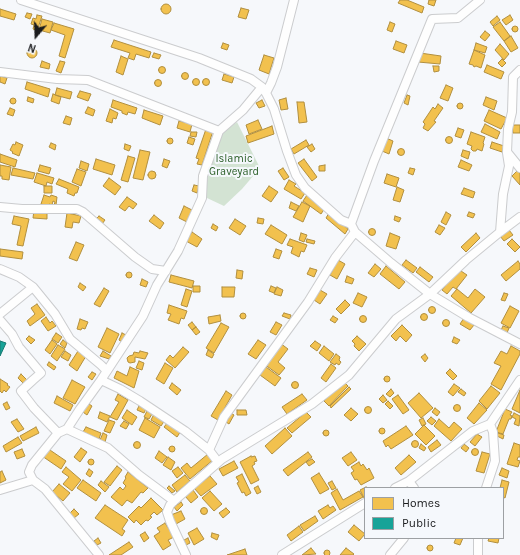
<!DOCTYPE html>
<style>
body{margin:0}
#map{position:relative;width:520px;height:555px;overflow:hidden;background:#f6f8fb;font-family:Karla,sans-serif}
canvas{display:block}
.legend{position:absolute;left:364px;top:487px;width:140px;height:52px;box-sizing:border-box;background:#f5f8fc;border:1px solid #9da0a3;margin:0;padding:5px 7px;list-style:none;font-size:12px;color:#1a1b1d}
.legend li{display:flex;align-items:center;gap:8px;height:20px}
.legend b{width:20px;border:1px solid #9da0a3}
.north{position:absolute;left:16px;top:16px;width:40px;height:40px;-webkit-text-stroke:3px #f5f8fc;paint-order:stroke;rotate:199deg;font-size:11px;font-weight:700;line-height:16px;text-align:center;color:#1a1b1d}
.north::after{content:'';display:block;margin:auto;width:14px;height:18px;background:#1a1b1d;clip-path:polygon(50% 0,100% 100%,50% 72%,0 100%)}
</style>
<div id="map">
<canvas width="520" height="555"></canvas>
<ul class="legend">
<li><b style="height:11px;background:#f2c14e"></b>Homes</li>
<li><b style="height:11px;background:#17a398"></b>Public</li>
</ul>
<div class="north">N</div>
</div>
<script>
const ctx = document.querySelector('canvas').getContext('2d');
ctx.lineJoin = 'round';
function paint(path, color) { ctx.fillStyle = color; ctx.fill(path, 'evenodd'); }
const shape = rows => new Path2D(rows.map(r => 'M' + r).join(''));
function stroke(path, color, width, dash) { ctx.strokeStyle = color; ctx.lineWidth = width; ctx.lineCap = dash ? 'butt' : 'round'; ctx.setLineDash(dash || []); ctx.stroke(path); }
function label(font, color, halo, rows, align = 'center') {
  ctx.font = font + ' Karla,sans-serif'; ctx.lineWidth = 4; ctx.setLineDash([]); ctx.textBaseline = 'middle'; ctx.strokeStyle = halo; ctx.fillStyle = color; for (const [text, x, y, turn = 0] of rows) {
    ctx.save(); ctx.translate(x, y); ctx.rotate((+turn || 0) * Math.PI / 180); ctx.textAlign = isNaN(turn) ? turn : align; if (halo) ctx.strokeText(text, 0, 0); ctx.fillText(text, 0, 0); ctx.restore();
  }
}
paint(shape([
 [237,122,260,168,242,189,224,206,207,198,206,183,222,133]
]), '#d3e3d3');
const homes = shape([
 [400,0,407,0,424,7,422,13,398,3,400,0],
 [429,0,436,0,434,6,428,4,429,0],
 '161 9a5 5 0 1 1 10 0a5 5 0 1 1-10 0Z',
 [241,8,249,10,246,19,238,17,241,8],
 [0,9,16,14,14,20,0,16,0,9],
 [27,13,32,14,30,19,25,17,27,13],
 [37,15,42,16,37,31,33,29,34,25,31,24,33,18,36,19,37,15],
 [510,15,513,20,506,25,502,20,510,15],
 [497,16,500,20,493,26,490,22,497,16],
 [42,19,53,22,50,33,39,30,42,19],
 [390,22,395,24,392,32,387,30,390,22],
 [500,22,510,36,504,41,493,27,500,22],
 [54,23,74,29,65,58,59,56,65,35,51,30,54,23],
 '512 29a3 3 0 1 1 6 0a3 3 0 1 1-6 0Z',
 [485,31,490,35,485,41,480,37,485,31],
 [511,36,518,48,511,52,504,41,511,36],
 [114,40,151,52,149,58,136,54,134,60,128,58,130,53,111,47,114,40],
 [396,41,407,45,404,53,393,49,396,41],
 [223,43,229,45,227,50,221,48,223,43],
 [476,43,487,47,485,53,474,50,476,43],
 [500,44,509,54,504,60,495,50,500,44],
 '27 53a5 5 0 1 1 10 0a5 5 0 1 1-10 0Z',
 [474,50,485,55,481,68,476,66,474,67,473,65,469,64,474,50],
 [154,53,161,55,159,59,152,57,154,53],
 [420,53,441,56,440,64,418,62,420,53],
 [264,55,274,58,269,74,259,70,264,55],
 [121,56,128,59,123,75,116,72,121,56],
 [502,59,506,63,502,67,498,63,502,59],
 [42,61,50,64,49,69,40,67,42,61],
 [60,61,65,62,61,73,56,71,60,61],
 [487,65,504,72,501,79,484,72,487,65],
 [433,66,439,66,439,71,434,72,433,66],
 '158.5 70a3.5 3.5 0 1 1 7 0a3.5 3.5 0 1 1-7 0Z',
 '181.5 76a3.5 3.5 0 1 1 7 0a3.5 3.5 0 1 1-7 0Z',
 [224,74,234,77,232,83,222,80,224,74],
 [0,76,7,78,5,84,0,82,0,76],
 '192.5 82a3.5 3.5 0 1 1 7 0a3.5 3.5 0 1 1-7 0Z',
 '202.5 82a3.5 3.5 0 1 1 7 0a3.5 3.5 0 1 1-7 0Z',
 '154.5 83a3.5 3.5 0 1 1 7 0a3.5 3.5 0 1 1-7 0Z',
 [27,82,50,89,48,97,25,89,27,82],
 [446,85,453,88,448,101,440,98,446,85],
 [57,88,72,92,70,99,55,95,57,88],
 [80,91,91,94,88,101,77,97,80,91],
 [53,94,61,97,59,104,51,101,53,94],
 [407,95,410,96,408,105,404,103,407,95],
 [28,97,34,99,33,103,27,101,28,97],
 [486,97,497,101,494,110,483,105,486,97],
 [286,98,288,109,281,110,279,100,286,98],
 '10 101a3 3 0 1 1 6 0a3 3 0 1 1-6 0Z',
 [113,100,137,108,135,114,128,112,127,115,122,113,122,111,111,107,113,100],
 [262,100,265,106,259,108,256,103,262,100],
 [297,102,304,102,307,122,299,123,297,102],
 '457 106a3 3 0 1 1 6 0a3 3 0 1 1-6 0Z',
 [438,104,443,108,434,121,436,122,428,131,423,128,425,124,423,122,433,107,435,109,438,104],
 [88,107,95,110,93,116,85,113,88,107],
 [10,108,15,110,13,116,7,114,10,108],
 [110,109,118,113,116,119,113,118,112,123,106,121,110,109],
 [144,110,163,116,160,125,142,118,144,110],
 [489,110,507,118,501,129,484,121,489,110],
 [66,116,72,118,70,125,63,123,66,116],
 [258,120,262,129,249,134,246,125,258,120],
 [179,121,192,124,190,132,177,128,179,121],
 [485,124,500,132,497,139,481,132,485,124],
 [512,125,520,125,520,133,513,133,512,125],
 [272,126,274,134,248,143,246,136,272,126],
 [458,128,464,130,461,138,455,136,458,128],
 [206,129,213,131,202,165,197,164,199,159,196,158,206,129],
 [191,132,197,132,196,137,190,136,191,132],
 [471,132,485,137,483,143,484,144,482,151,477,149,476,151,473,151,471,149,472,146,467,144,471,132],
 '445.5 140a3.5 3.5 0 1 1 7 0a3.5 3.5 0 1 1-7 0Z',
 [189,137,195,139,193,145,187,143,189,137],
 [386,138,393,141,389,154,382,151,386,138],
 '167 141a3 3 0 1 1 6 0a3 3 0 1 1-6 0Z',
 [306,140,309,145,294,154,291,149,306,140],
 [16,142,23,145,19,156,12,153,13,152,10,150,13,144,15,145,16,142],
 [492,142,504,146,502,152,490,148,492,142],
 [51,143,56,145,55,150,49,147,51,143],
 [125,144,131,146,129,151,124,149,125,144],
 [312,144,315,149,311,152,307,147,312,144],
 '397.5 152a3.5 3.5 0 1 1 7 0a3.5 3.5 0 1 1-7 0Z',
 [140,150,150,152,143,180,133,178,140,150],
 [463,150,470,152,468,159,461,156,463,150],
 [0,154,17,160,15,167,0,162,0,154],
 [128,156,135,158,128,182,121,180,128,156],
 [96,159,115,165,112,175,93,169,96,159],
 [164,159,170,161,167,168,162,166,164,159],
 [304,159,317,177,312,181,298,163,304,159],
 [461,160,472,165,469,171,458,167,461,160],
 [81,161,89,164,87,171,79,168,81,161],
 [0,165,11,167,9,180,2,179,2,176,0,176,0,165],
 [40,165,51,168,49,174,38,171,40,165],
 [325,165,325,171,319,171,319,166,325,165],
 [13,168,35,173,33,179,11,175,13,168],
 [283,168,289,177,284,180,278,171,283,168],
 [410,168,415,169,413,175,408,173,410,168],
 [77,169,86,172,81,186,72,182,77,169],
 [518,170,520,172,520,185,512,176,518,170],
 '148 175a4 4 0 1 1 8 0a4 4 0 1 1-8 0Z',
 [37,173,54,178,52,184,47,182,46,186,34,182,37,173],
 [387,174,399,178,396,187,384,183,387,174],
 [109,178,121,187,115,195,103,186,109,178],
 [59,179,79,187,77,193,75,193,74,196,67,193,68,189,56,184,59,179],
 [289,180,296,184,294,186,305,193,301,199,284,189,289,180],
 [194,185,199,186,197,193,192,191,194,185],
 [44,186,52,186,52,193,44,193,44,186],
 [269,186,278,192,271,202,262,196,269,186],
 [397,187,404,190,400,202,393,200,397,187],
 [464,188,475,192,473,198,461,194,464,188],
 [44,195,50,197,51,195,57,197,56,205,54,205,55,202,53,201,52,205,49,204,48,206,41,204,44,195],
 [307,195,325,208,321,214,303,201,307,195],
 [127,197,137,204,133,209,129,206,125,211,119,207,127,197],
 [291,202,299,206,296,211,289,208,291,202],
 [302,202,310,206,303,222,293,217,302,202],
 [184,206,192,210,187,222,179,218,184,206],
 [34,210,47,211,47,219,33,218,34,210],
 [446,212,451,215,446,225,441,222,446,212],
 [469,212,475,214,473,218,467,216,469,212],
 [67,213,81,216,79,223,73,222,72,228,65,227,67,213],
 [329,213,348,229,345,234,326,218,329,213],
 [154,215,164,223,160,229,149,221,154,215],
 [14,216,29,219,23,246,17,245,21,226,12,224,14,216],
 [99,216,105,220,102,224,96,219,99,216],
 [395,216,401,218,399,222,394,220,395,216],
 [258,218,264,219,263,224,257,223,258,218],
 [235,219,246,226,240,235,229,228,235,219],
 [213,224,218,227,216,231,211,228,213,224],
 [271,225,287,235,282,244,265,234,271,225],
 [439,225,445,228,440,235,435,232,439,225],
 '368.5 232a3.5 3.5 0 1 1 7 0a3.5 3.5 0 1 1-7 0Z',
 [509,230,513,235,504,241,500,236,509,230],
 [192,232,202,239,197,247,186,241,192,232],
 [301,233,307,235,304,242,299,240,301,233],
 [390,233,400,237,396,249,386,246,390,233],
 [476,233,480,238,466,252,461,247,476,233],
 [290,239,307,245,304,252,301,251,299,257,291,253,293,247,287,245,290,239],
 [307,239,315,241,314,244,306,242,307,239],
 [512,239,520,247,515,252,507,244,512,239],
 [76,242,84,245,77,261,69,258,76,242],
 [0,249,23,252,22,259,0,256,0,249],
 [276,249,282,251,279,259,273,257,276,249],
 [338,260,345,264,337,279,330,275,338,260],
 [406,260,417,268,413,273,402,265,406,260],
 [518,261,520,264,520,269,506,281,501,275,518,261],
 [375,264,381,269,374,277,368,273,375,264],
 [386,266,405,282,399,289,380,274,386,266],
 [420,267,433,277,429,282,416,272,420,267],
 [310,268,317,270,314,277,307,274,310,268],
 [458,269,467,275,456,289,453,287,447,294,442,290,458,269],
 [237,270,243,271,242,279,236,278,237,270],
 '126 275a3 3 0 1 1 6 0a3 3 0 1 1-6 0Z',
 [171,275,194,281,192,288,169,282,171,275],
 [347,276,354,279,352,284,345,282,347,276],
 [142,279,148,282,146,287,140,285,142,279],
 [80,283,86,287,83,291,78,287,80,283],
 [193,286,200,286,200,292,193,292,193,286],
 [271,286,276,288,274,293,269,291,271,286],
 [222,287,235,287,234,297,222,297,222,287],
 [277,287,283,290,281,296,274,294,277,287],
 [104,288,109,291,100,307,94,304,104,288],
 [186,289,192,291,187,307,181,305,186,289],
 [457,289,468,298,475,289,485,297,471,313,451,296,457,289],
 [320,290,327,294,320,304,314,300,320,290],
 [358,293,367,297,362,307,353,303,358,293],
 [504,293,508,294,505,301,501,300,504,293],
 [345,300,350,305,341,314,336,309,345,300],
 [37,304,45,315,30,326,27,321,35,314,31,308,37,304],
 [169,305,187,311,184,319,181,318,179,324,168,320,171,314,167,313,169,305],
 [510,306,519,311,510,328,501,323,510,306],
 '428.5 310a3.5 3.5 0 1 1 7 0a3.5 3.5 0 1 1-7 0Z',
 [284,313,291,315,290,319,282,316,284,313],
 '240 316a3 3 0 1 1 6 0a3 3 0 1 1-6 0Z',
 '420.5 317a3.5 3.5 0 1 1 7 0a3.5 3.5 0 1 1-7 0Z',
 [220,315,221,321,209,324,208,317,220,315],
 '359.5 319a3.5 3.5 0 1 1 7 0a3.5 3.5 0 1 1-7 0Z',
 [333,316,338,319,335,323,330,320,333,316],
 [46,317,50,323,52,321,56,326,48,331,41,321,46,317],
 [464,318,474,325,470,330,460,324,464,318],
 [80,319,88,322,85,329,82,328,81,330,77,329,80,319],
 '442.5 323a3.5 3.5 0 1 1 7 0a3.5 3.5 0 1 1-7 0Z',
 [192,322,196,327,192,330,188,325,192,322],
 [276,322,282,325,276,335,270,332,276,322],
 [221,323,229,327,214,353,206,348,221,323],
 [402,325,412,335,406,342,400,336,396,341,391,336,402,325],
 [503,326,509,328,507,333,501,330,503,326],
 [196,327,200,332,196,335,192,330,196,327],
 [107,328,119,334,110,353,98,347,107,328],
 [56,333,62,337,58,343,52,339,56,333],
 [122,333,126,335,122,342,119,340,122,333],
 [29,336,35,340,31,344,26,339,29,336],
 [357,336,366,344,359,351,354,346,355,344,352,341,357,336],
 [454,337,460,340,457,344,452,342,454,337],
 [52,340,57,344,50,354,45,350,52,340],
 [63,340,67,343,65,348,60,344,63,340],
 [258,340,266,345,256,359,248,354,258,340],
 [315,341,321,345,317,351,310,346,315,341],
 [280,343,288,349,278,362,285,368,279,375,264,364,280,343],
 [58,345,65,349,57,361,51,356,58,345],
 [324,346,334,354,329,361,319,353,324,346],
 [511,346,520,351,520,354,501,390,491,384,501,366,494,363,501,351,507,354,511,346],
 [183,347,189,352,175,368,166,360,170,355,173,358,183,347],
 [208,350,214,354,212,358,206,355,208,350],
 [65,351,71,355,68,361,61,357,65,351],
 [78,351,86,356,77,371,69,365,78,351],
 [103,351,111,356,109,359,100,356,103,351],
 [140,351,148,353,145,359,135,357,135,362,130,363,128,362,127,358,129,356,133,355,134,352,139,353,140,351],
 [336,354,340,357,339,360,341,362,339,365,336,363,335,365,330,362,336,354],
 [425,354,428,358,425,362,421,357,425,354],
 [139,361,144,363,142,370,136,368,139,361],
 [49,362,56,367,54,370,47,365,49,362],
 [165,363,173,368,164,384,156,379,165,363],
 [331,364,336,368,326,382,321,378,331,364],
 [130,367,139,371,134,388,114,378,117,371,127,376,130,367],
 [266,367,281,378,275,386,260,375,266,367],
 [450,369,457,376,453,380,446,373,450,369],
 [92,372,96,374,92,380,88,377,92,372],
 [21,374,27,380,24,384,18,378,21,374],
 '384 379a3 3 0 1 1 6 0a3 3 0 1 1-6 0Z',
 [0,379,8,384,7,385,10,387,6,392,4,390,2,393,0,391,0,379],
 [72,380,85,387,75,404,63,398,72,380],
 [343,381,348,386,329,406,324,401,343,381],
 '291.5 385a3.5 3.5 0 1 1 7 0a3.5 3.5 0 1 1-7 0Z',
 [172,383,181,390,177,395,169,388,172,383],
 [454,384,460,388,453,396,448,392,454,384],
 [491,386,500,393,487,409,479,401,491,386],
 [349,387,351,389,331,408,330,406,349,387],
 [391,389,394,393,390,397,386,394,391,389],
 [461,389,466,393,464,396,458,392,461,389],
 [520,390,520,413,512,409,520,390],
 [226,391,232,395,218,420,211,416,226,391],
 [419,393,433,408,421,418,408,403,419,393],
 [118,394,128,400,117,420,110,417,119,402,115,400,118,394],
 [302,394,307,400,287,414,282,407,302,394],
 [383,395,387,400,383,403,379,399,383,395],
 [398,395,409,410,403,414,392,399,398,395],
 [57,396,73,405,70,411,54,403,57,396],
 [388,401,393,406,390,409,385,404,388,401],
 [7,402,10,408,6,410,3,404,7,402],
 [86,402,92,406,87,415,80,410,86,402],
 [479,403,487,410,474,424,467,418,479,403],
 '453.5 408a3.5 3.5 0 1 1 7 0a3.5 3.5 0 1 1-7 0Z',
 [139,406,146,409,144,413,137,410,139,406],
 '364.5 410a3.5 3.5 0 1 1 7 0a3.5 3.5 0 1 1-7 0Z',
 [351,408,358,414,351,421,344,415,351,408],
 [435,408,440,412,437,416,432,412,435,408],
 [505,409,512,412,510,415,512,416,511,419,509,419,503,434,496,432,505,409],
 [127,410,137,417,132,425,122,418,127,410],
 [237,410,246,410,247,415,237,415,237,410],
 [147,411,152,414,149,419,144,417,147,411],
 [100,412,110,416,107,422,98,418,100,412],
 [306,412,311,417,292,433,287,428,306,412],
 [231,413,234,415,229,424,226,422,231,413],
 [514,413,520,416,519,426,514,424,516,419,512,417,514,413],
 [154,414,165,420,161,426,151,420,154,414],
 [431,417,436,421,432,425,427,421,431,417],
 [145,418,160,427,154,438,139,430,145,418],
 [423,418,426,424,422,426,419,420,423,418],
 [17,419,24,429,18,432,11,422,17,419],
 [439,419,449,428,454,422,462,429,451,441,434,426,439,419],
 [109,420,115,422,110,433,104,431,109,420],
 [124,421,129,424,126,429,120,426,124,421],
 [168,422,181,431,177,437,164,427,168,422],
 [424,425,435,436,426,445,415,434,424,425],
 [406,426,413,435,391,449,388,445,386,447,383,441,406,426],
 [36,427,39,433,23,441,20,436,36,427],
 [86,427,101,433,99,439,83,432,86,427],
 '379 431a3 3 0 1 1 6 0a3 3 0 1 1-6 0Z',
 [285,428,292,436,272,454,265,446,285,428],
 '323 433a3 3 0 1 1 6 0a3 3 0 1 1-6 0Z',
 [103,433,107,435,105,442,100,440,103,433],
 [498,433,504,435,503,439,497,436,498,433],
 [477,434,482,437,475,446,470,442,477,434],
 [18,437,22,443,6,452,3,446,18,437],
 [437,440,441,445,431,452,428,447,437,440],
 '411.5 444a3.5 3.5 0 1 1 7 0a3.5 3.5 0 1 1-7 0Z',
 '133.5 445a3.5 3.5 0 1 1 7 0a3.5 3.5 0 1 1-7 0Z',
 [514,443,520,445,520,457,518,457,517,460,520,461,518,467,507,464,514,443],
 [421,444,426,448,424,451,419,448,421,444],
 [464,444,469,448,466,452,461,448,464,444],
 '169 449a3 3 0 1 1 6 0a3 3 0 1 1-6 0Z',
 [47,448,66,461,61,469,42,456,47,448],
 [81,448,87,452,80,462,74,457,81,448],
 '471.5 452a3.5 3.5 0 1 1 7 0a3.5 3.5 0 1 1-7 0Z',
 [22,449,25,456,17,459,14,452,22,449],
 [159,451,167,457,162,463,155,458,159,451],
 [308,452,312,457,288,476,283,470,308,452],
 [351,452,357,460,348,466,342,458,351,452],
 [482,452,490,454,484,473,476,471,482,452],
 [208,454,213,460,190,479,181,468,187,463,191,468,208,454],
 [409,455,416,462,401,475,395,468,409,455],
 [251,456,251,457,255,456,257,461,254,462,255,464,252,466,259,480,251,484,240,462,251,456],
 [168,457,175,462,171,470,163,465,168,457],
 '88 462a3 3 0 1 1 6 0a3 3 0 1 1-6 0Z',
 [312,459,315,462,309,466,306,462,312,459],
 [234,461,238,468,223,476,219,469,234,461],
 [359,462,361,466,363,464,367,470,369,468,374,478,361,485,357,479,355,480,351,473,354,471,351,467,359,462],
 [117,466,122,470,110,486,104,482,117,466],
 [66,467,81,480,72,491,63,484,69,477,62,472,66,467],
 [178,467,183,473,177,478,172,471,178,467],
 [502,468,509,471,507,478,499,475,502,468],
 [89,469,93,472,90,477,86,474,89,469],
 [2,471,6,480,0,483,0,472,2,471],
 [128,472,148,488,143,493,141,492,132,503,127,500,122,506,111,497,120,487,123,490,126,486,123,483,126,478,125,477,128,472],
 [319,473,329,489,320,494,311,478,319,473],
 [242,474,251,493,246,496,244,492,242,493,237,483,239,482,236,477,242,474],
 [185,475,190,481,177,492,172,485,185,475],
 [210,476,217,484,201,496,194,488,210,476],
 [83,480,101,493,96,501,77,488,83,480],
 [502,480,509,482,505,498,503,497,503,488,500,488,502,480],
 [101,481,109,487,105,492,98,485,101,481],
 [332,481,336,488,332,490,328,483,332,481],
 [59,484,70,493,63,501,52,492,59,484],
 [169,486,175,491,172,493,167,488,169,486],
 [258,486,261,492,257,494,254,488,258,486],
 [366,487,365,497,364,498,360,490,366,487],
 [337,489,343,500,359,491,363,497,340,510,331,493,337,489],
 [193,490,198,497,191,503,185,496,193,490],
 [210,491,222,504,214,511,202,498,210,491],
 [151,498,163,510,157,515,154,512,150,516,152,517,148,521,146,520,141,525,136,520,134,523,128,517,139,506,141,508,151,498],
 [181,502,183,505,177,511,174,507,181,502],
 [105,505,128,520,122,529,125,531,122,536,95,518,105,505],
 [328,505,330,508,333,506,336,510,323,519,318,511,328,505],
 '200.5 511a3.5 3.5 0 1 1 7 0a3.5 3.5 0 1 1-7 0Z',
 [226,508,230,512,223,518,219,513,226,508],
 [74,509,79,514,74,518,70,513,74,509],
 [181,511,185,519,176,524,171,515,181,511],
 [315,516,318,521,304,531,300,525,315,516],
 [165,523,174,537,168,540,171,545,163,550,154,536,160,532,157,528,165,523],
 [354,525,365,534,359,541,348,532,354,525],
 [299,526,303,532,291,541,287,535,299,526],
 [197,528,204,539,194,545,188,533,197,528],
 [145,532,149,538,144,542,140,535,145,532],
 [212,533,219,535,217,540,211,537,212,533],
 [98,538,101,543,97,545,94,541,98,538],
 [188,538,190,543,186,545,184,540,188,538],
 [456,538,463,538,460,545,454,543,456,538],
 [489,538,499,538,498,543,488,541,489,538],
 [129,542,133,547,121,555,109,555,129,542],
 '427 548a3 3 0 1 1 6 0a3 3 0 1 1-6 0Z',
 [311,548,316,554,302,555,311,548],
 [346,548,354,554,353,555,340,555,346,548],
 [245,549,247,555,227,555,245,549],
 '324 553a3 3 0 1 1 6 0a3 3 0 1 1-6 0Z'
]);
paint(homes, '#f2c14e');
stroke(homes, '#b18f3f', 1);
const public = shape([
 [0,341,6,343,0,356,0,341]
]);
paint(public, '#17a398');
stroke(public, '#187a73', 1);
const minor = shape([
 [21,0,199,58,251,79,262,87,266,93,274,109,287,151,296,175,305,188,341,220,351,224,355,232,391,263,430,294,468,317,520,344],
 [520,70,513,77,512,112,508,129,507,152,520,168],
 [0,72,57,79,88,80,219,131],
 [266,93,271,83,277,67,294,0],
 [0,207,22,209,77,209,83,212,135,257,152,269,166,271],
 [351,224,374,161,432,19,458,18,480,0],
 [500,232,503,194,509,166,507,153],
 [0,269,19,277,33,287,55,314,70,339,101,365,107,371],
 [0,314,33,287],
 [0,320,12,334,19,347,41,373,33,380,21,391,34,408,58,433],
 [101,380,120,389,140,401,185,431,209,450,218,462],
 [67,429,108,448,139,475,174,501],
 [209,450,224,417,308,302,335,258,355,232],
 [409,481,414,488],
 [395,488,409,481,473,431,490,424,520,380],
 [486,488,495,461,493,432,490,424],
 [0,490,33,480],
 [478,538,478,555],
 [99,555,45,489,33,480,29,472,32,465,58,433,67,429,80,409,101,380,143,316,157,285,178,251,202,198,203,176,219,131,243,110,262,87],
 [186,555,170,521,167,512,170,505,174,501,222,459,312,404,349,375,396,319,430,294,466,260,500,232,520,217],
 [282,555,365,503],
 [390,555,404,538]
]);
stroke(minor, '#cbccce', 10);
stroke(minor, '#fefefe', 8);
label('11px', '#295d26', '#f5f8fc', [
 ["Islamic",234,159],
 ["Graveyard",234,172]
]);
</script>
